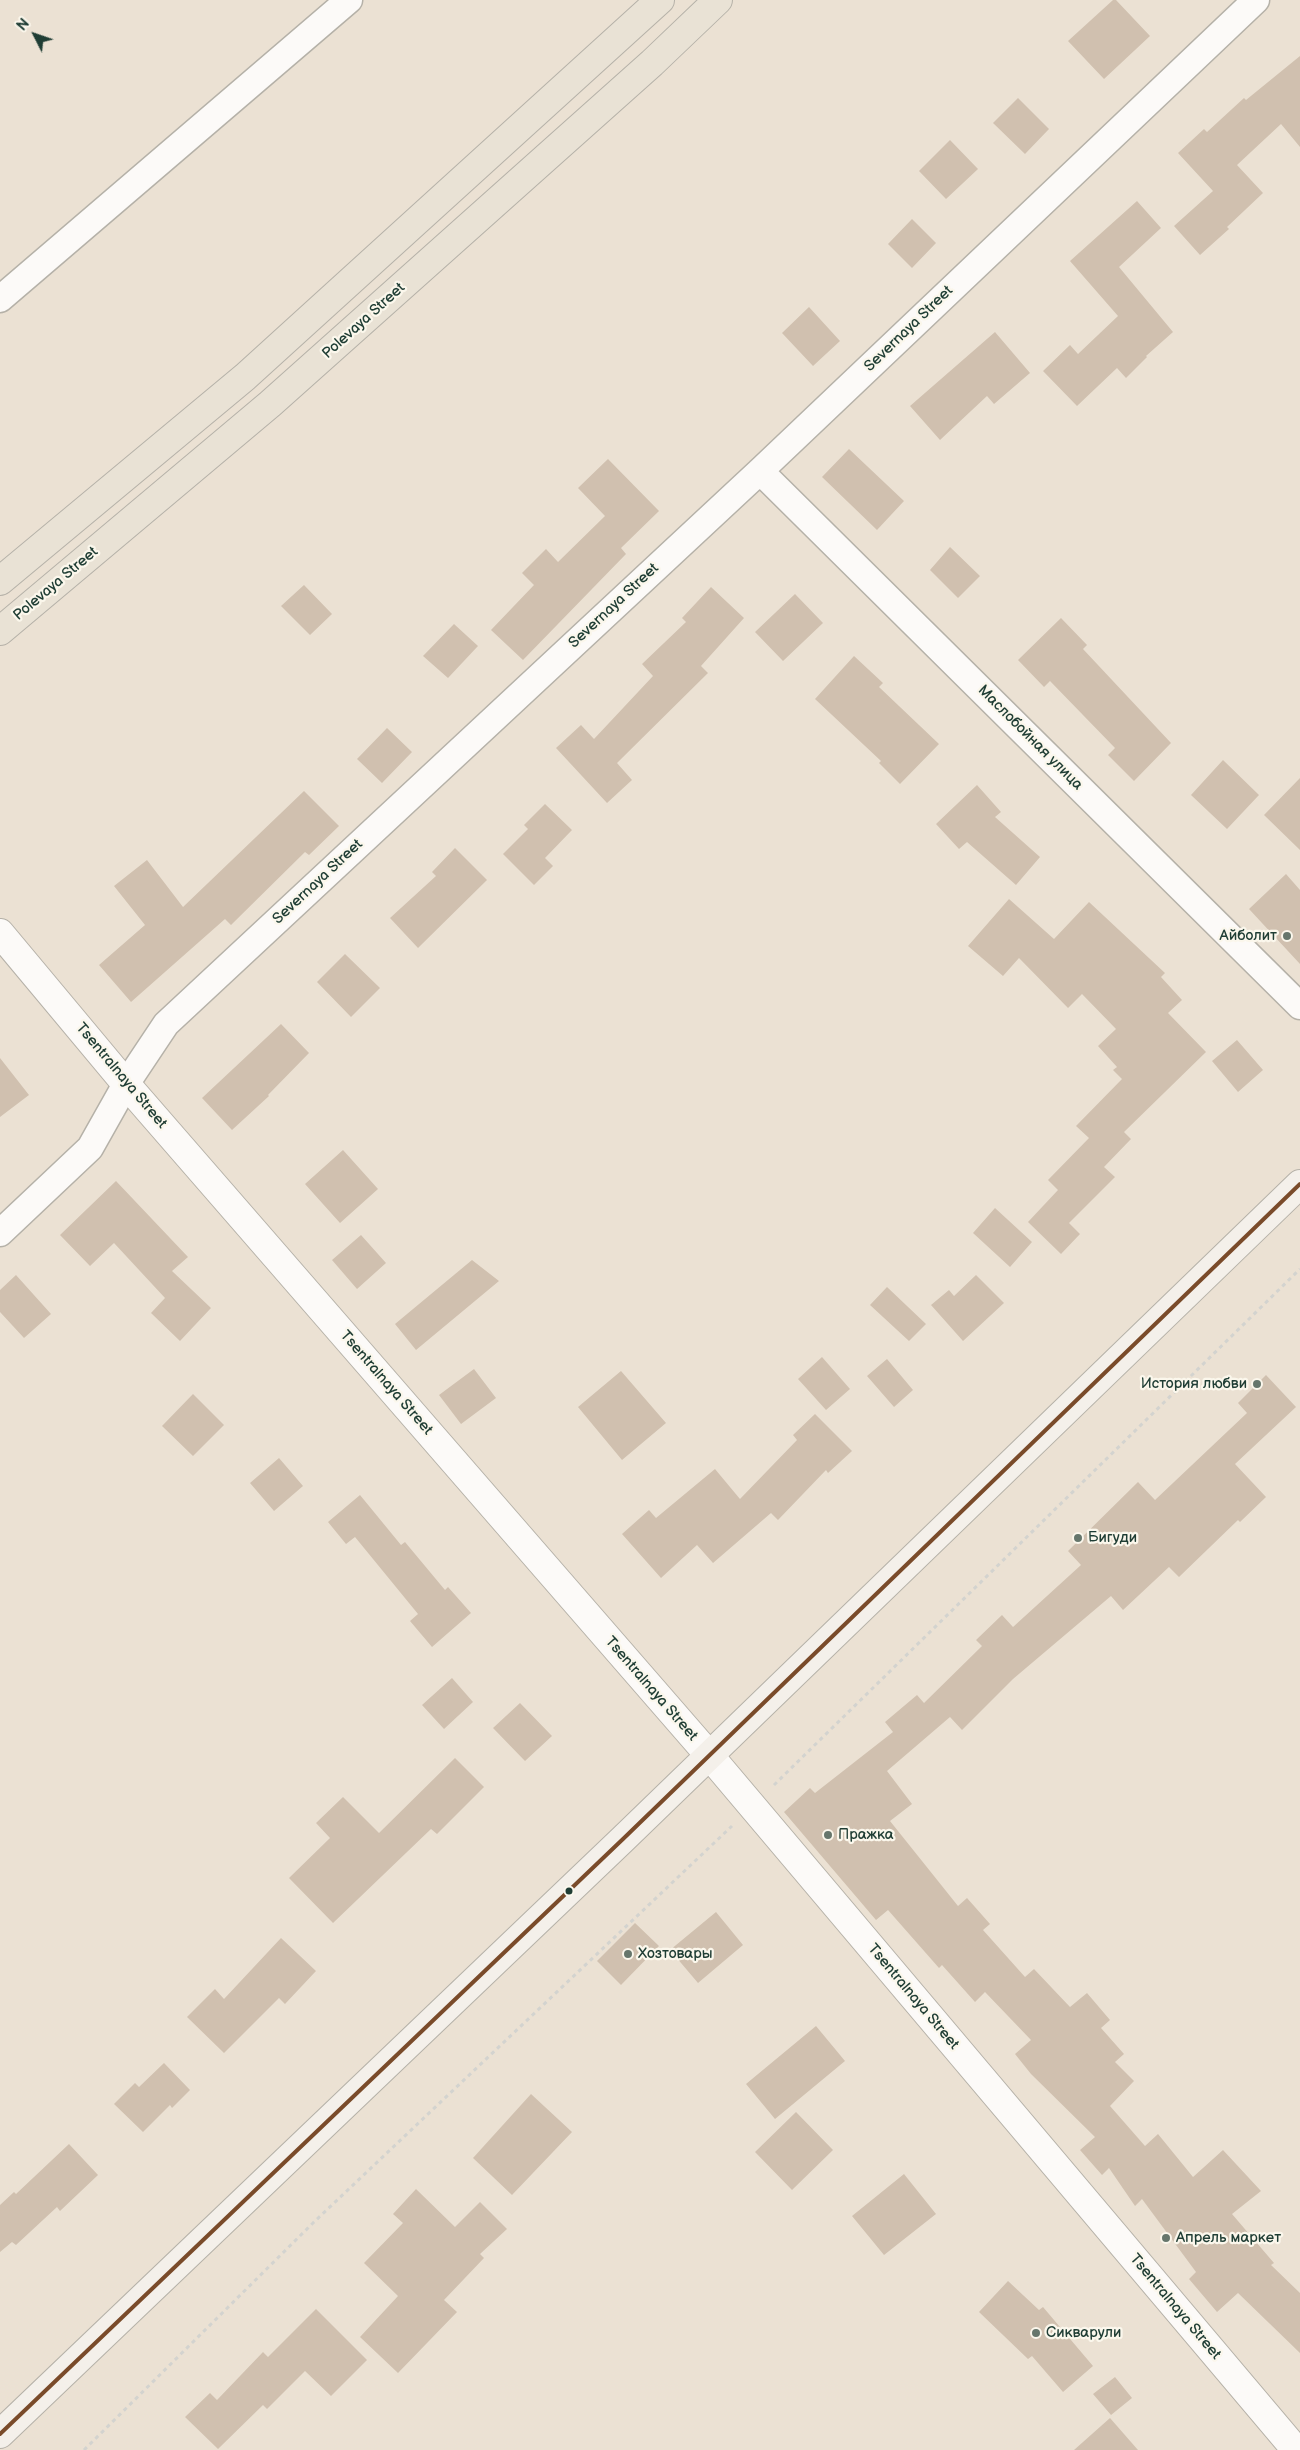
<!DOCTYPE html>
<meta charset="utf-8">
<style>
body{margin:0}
#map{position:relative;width:1300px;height:2450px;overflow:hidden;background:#ebe1d3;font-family:"Balsamiq Sans",sans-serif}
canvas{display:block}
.north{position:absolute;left:10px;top:10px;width:50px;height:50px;-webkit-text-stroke:4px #fbf7ec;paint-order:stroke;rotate:311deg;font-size:14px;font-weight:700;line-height:20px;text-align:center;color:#1f3d34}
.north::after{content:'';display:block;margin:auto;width:18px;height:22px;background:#1f3d34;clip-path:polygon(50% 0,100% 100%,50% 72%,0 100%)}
</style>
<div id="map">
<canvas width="1300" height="2450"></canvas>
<div class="north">N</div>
</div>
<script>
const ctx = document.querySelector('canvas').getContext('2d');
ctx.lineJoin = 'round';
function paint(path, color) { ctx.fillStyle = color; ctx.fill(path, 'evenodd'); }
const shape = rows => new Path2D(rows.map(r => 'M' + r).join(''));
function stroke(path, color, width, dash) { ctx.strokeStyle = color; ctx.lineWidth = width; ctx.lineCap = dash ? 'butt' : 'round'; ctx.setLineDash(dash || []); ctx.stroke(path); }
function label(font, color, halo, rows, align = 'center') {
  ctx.font = font + ' "Balsamiq Sans",sans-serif'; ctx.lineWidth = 4.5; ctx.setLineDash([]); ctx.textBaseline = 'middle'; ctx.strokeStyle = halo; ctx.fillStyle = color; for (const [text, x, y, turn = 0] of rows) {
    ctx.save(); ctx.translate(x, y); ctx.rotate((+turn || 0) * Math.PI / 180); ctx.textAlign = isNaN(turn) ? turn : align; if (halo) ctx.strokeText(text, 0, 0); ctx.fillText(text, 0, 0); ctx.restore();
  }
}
paint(shape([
 [1113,0,1116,0,1150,36,1104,79,1068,41],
 [1300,56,1300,147,1281,124,1237,165,1263,193,1227,227,1229,229,1200,255,1174,226,1213,191,1178,153,1204,129,1207,132,1244,98,1246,100],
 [1018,98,1049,129,1025,154,993,123],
 [950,140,978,169,946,199,919,171],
 [1137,201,1161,228,1119,267,1173,332,1146,356,1147,357,1126,378,1117,368,1077,406,1043,371,1070,345,1078,354,1118,316,1070,261],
 [912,219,936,243,912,268,888,244],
 [809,307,840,341,813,366,782,333],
 [995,332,1030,373,994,404,987,396,940,440,910,406],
 [849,449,904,501,877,530,822,477],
 [608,459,659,511,621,548,626,554,523,660,491,630,534,585,522,573,546,549,558,562,605,516,578,488],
 [950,547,980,576,958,598,930,570],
 [304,585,332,614,310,635,281,606],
 [711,587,744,618,701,666,708,673,617,763,632,780,607,803,556,748,581,725,594,739,653,676,642,664,686,622,682,618],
 [795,594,823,623,783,661,755,632],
 [1061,618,1087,645,1083,649,1171,743,1134,781,1108,755,1115,748,1050,681,1044,687,1018,660],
 [454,624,478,646,448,678,423,656],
 [854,656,883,683,879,687,939,744,900,784,879,763,881,761,815,699],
 [387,728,412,752,382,783,357,759],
 [1223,760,1259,795,1227,829,1191,795],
 [1300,778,1300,850,1264,815],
 [977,785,1001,812,995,817,1040,857,1016,885,967,842,959,849,936,824],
 [304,791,339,826,309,855,305,852,231,925,225,919,131,1002,99,965,145,925,114,886,147,860,183,907],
 [545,804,572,830,545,858,553,866,534,885,503,854,528,829,524,825],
 [455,848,487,880,418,948,390,918,436,876,432,872],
 [1286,874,1300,890,1300,964,1249,909],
 [1009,899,1054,939,1089,902,1165,973,1161,977,1182,1000,1168,1013,1206,1052,1124,1132,1131,1139,1104,1167,1115,1177,1069,1223,1080,1234,1061,1254,1028,1222,1058,1190,1048,1180,1089,1138,1076,1126,1122,1079,1113,1070,1117,1067,1098,1046,1116,1029,1082,994,1068,1008,1019,958,1003,976,968,946],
 [345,954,380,988,351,1017,317,982],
 [281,1024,309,1053,268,1095,269,1096,232,1130,202,1098],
 [1237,1040,1263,1070,1238,1092,1212,1061],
 [0,1058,29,1095,0,1117],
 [343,1150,378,1189,340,1223,305,1184],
 [116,1181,188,1257,172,1271,211,1308,180,1341,151,1313,165,1298,114,1243,90,1266,60,1235],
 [995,1208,1032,1242,1010,1267,973,1233],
 [361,1235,386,1263,357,1289,332,1260],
 [472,1260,499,1281,416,1350,395,1324],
 [16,1275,51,1314,24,1338,0,1312,0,1290],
 [976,1275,1004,1303,963,1341,931,1305,949,1290,954,1296],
 [887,1287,926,1324,909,1341,870,1305],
 [822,1357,850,1389,826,1410,798,1379],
 [887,1359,913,1390,894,1407,867,1376],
 [474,1369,496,1398,461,1424,439,1395],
 [621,1371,666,1423,622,1460,578,1407],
 [1266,1375,1296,1407,1235,1464,1266,1497,1240,1522,1238,1520,1179,1577,1169,1567,1123,1610,1111,1596,1013,1679,962,1730,950,1717,887,1771,912,1804,890,1821,958,1906,967,1898,990,1924,983,1930,1025,1977,1034,1969,1070,2007,1087,1993,1110,2020,1101,2028,1124,2054,1115,2062,1134,2081,1110,2106,1145,2146,1158,2134,1193,2177,1223,2150,1261,2191,1232,2214,1274,2263,1271,2265,1300,2293,1300,2353,1238,2293,1217,2312,1189,2279,1196,2272,1142,2199,1135,2206,1109,2168,1102,2175,1080,2150,1095,2137,1031,2074,1015,2054,1031,2040,985,1992,975,2002,942,1965,939,1968,888,1910,876,1920,784,1812,810,1788,815,1793,893,1732,885,1722,917,1695,924,1703,982,1646,976,1640,1002,1615,1013,1627,1081,1565,1068,1551,1138,1482,1155,1500,1247,1413,1238,1403],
 [193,1394,224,1425,193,1456,162,1426],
 [815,1414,852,1451,828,1473,826,1470,778,1520,771,1513,713,1563,697,1545,661,1578,622,1534,649,1510,656,1518,715,1469,740,1499,797,1440,793,1435],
 [279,1458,303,1486,274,1511,250,1483],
 [360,1495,401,1545,405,1542,445,1590,448,1587,471,1613,432,1647,410,1621,418,1614,355,1537,346,1544,328,1522],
 [452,1678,473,1702,444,1729,422,1705],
 [520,1703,552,1736,525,1761,493,1728],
 [455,1758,484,1787,437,1834,431,1829,333,1923,289,1878,330,1838,316,1823,343,1797,379,1833],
 [716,1912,743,1945,698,1983,670,1950],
 [635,1923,659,1946,621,1985,597,1961],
 [281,1938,316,1971,285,2004,279,1998,224,2053,187,2017,215,1989,224,1999],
 [816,2026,845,2061,775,2119,746,2084],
 [164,2063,190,2090,172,2108,170,2105,143,2132,114,2104,135,2083,139,2087],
 [531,2094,572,2132,512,2195,473,2158],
 [796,2112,833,2150,792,2190,755,2152],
 [69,2144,98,2175,60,2211,57,2207,16,2245,12,2242,0,2252,0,2205,14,2192,16,2194],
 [904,2174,936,2214,884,2255,852,2216],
 [416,2189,455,2227,480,2202,507,2229,480,2254,484,2258,444,2300,457,2312,398,2373,360,2337,398,2296,364,2263,403,2223,393,2214],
 [1008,2281,1039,2310,1043,2307,1093,2366,1063,2392,1032,2356,1028,2359,979,2312],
 [316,2309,367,2360,331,2396,305,2371,267,2409,263,2405,218,2449,185,2417,210,2393,217,2400,263,2352,268,2357],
 [1115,2377,1132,2398,1111,2415,1093,2394],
 [1110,2418,1138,2450,1074,2450]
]), '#d0c0af');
const minor = shape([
 [0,299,349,0],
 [760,471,1300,1006],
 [0,1233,90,1148,126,1084,166,1024,760,471,1256,0]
]);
const tertiary = shape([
 [0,933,126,1084,709,1755,1296,2450]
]);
const secondary = shape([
 [0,2434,623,1839,1300,1184]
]);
const trunk = shape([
 [0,581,245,377,660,0],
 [0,631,270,404,652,63,718,0]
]);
stroke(minor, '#b5b1a8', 29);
stroke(tertiary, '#b5b1a8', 30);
stroke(secondary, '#b5b1a8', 30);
stroke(trunk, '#b5b1a8', 30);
stroke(shape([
 [774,1785,1300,1269],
 [84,2450,313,2223,732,1826]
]), '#d3d3cf', 3, [4, 4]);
stroke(minor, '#fcfaf8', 26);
stroke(tertiary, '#fcfaf8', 28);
stroke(secondary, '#f4f0ea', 28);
stroke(trunk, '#e9e2d5', 28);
stroke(shape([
 [0,2434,623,1839,1300,1184]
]), '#7a4b2a', 4);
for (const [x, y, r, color] of [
 [1287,936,5,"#66766c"],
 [1257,1384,5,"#66766c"],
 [1078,1538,5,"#66766c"],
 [828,1835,5,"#66766c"],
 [569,1891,4.5,"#1f3d34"],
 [628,1954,5,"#66766c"],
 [1166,2238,5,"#66766c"],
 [1036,2333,5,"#66766c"]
]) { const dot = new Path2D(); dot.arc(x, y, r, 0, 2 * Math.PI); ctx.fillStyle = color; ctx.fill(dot); stroke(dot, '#fbf7ec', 2); }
label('15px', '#1f3d34', '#fbf7ec', [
 ["Polevaya Street",364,321,-42],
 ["Severnaya Street",909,329,-44],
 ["Polevaya Street",56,584,-40],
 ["Severnaya Street",614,606,-43],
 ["Маслобойная улица",1030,738,45],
 ["Severnaya Street",318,882,-43],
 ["Tsentralnaya Street",121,1076,50],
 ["Tsentralnaya Street",386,1383,49],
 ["Tsentralnaya Street",651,1689,49],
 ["Tsentralnaya Street",913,1997,50],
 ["Tsentralnaya Street",1175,2307,50]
]);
label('15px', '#1f3d34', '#fbf7ec', [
 ["Айболит",1277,936,"right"],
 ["История любви",1247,1384,"right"],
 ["Бигуди",1088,1538],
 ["Пражка",838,1835],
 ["Хозтовары",638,1954],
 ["Апрель маркет",1176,2238],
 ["Сикварули",1046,2333]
], 'left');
</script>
